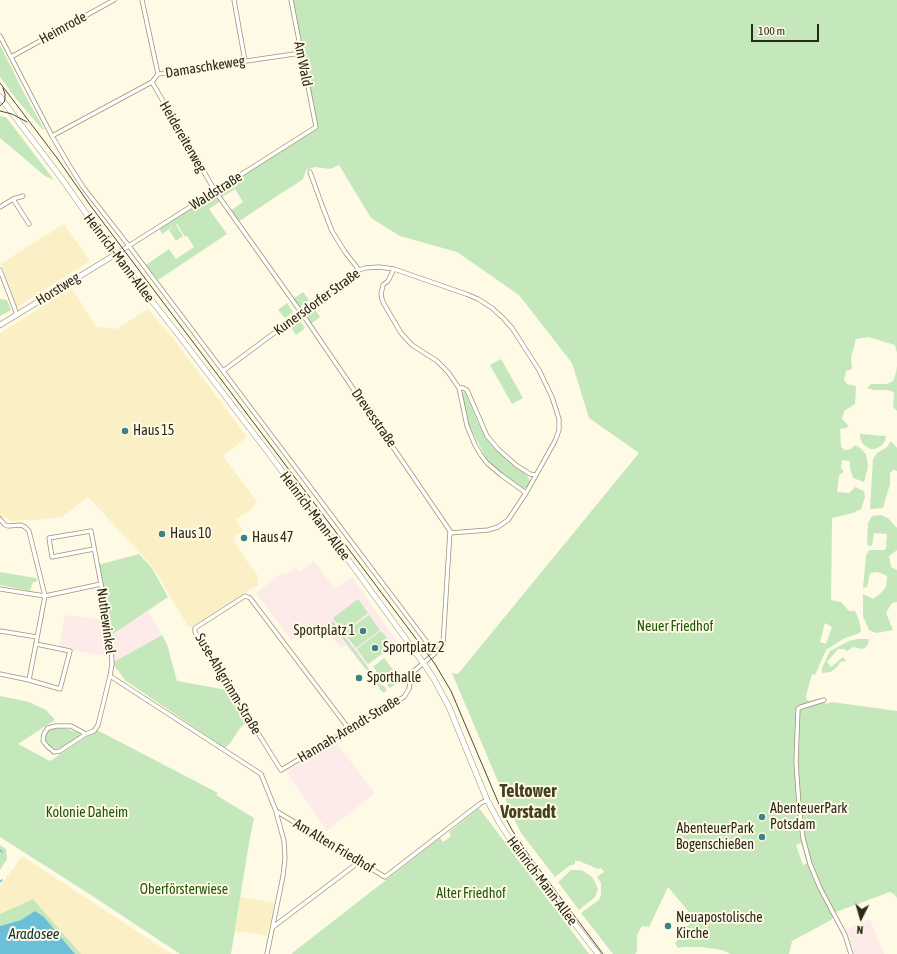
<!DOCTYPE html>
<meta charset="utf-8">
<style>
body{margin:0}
#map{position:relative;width:897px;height:954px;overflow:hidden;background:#fffae5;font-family:"Asap Condensed",sans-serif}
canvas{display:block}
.north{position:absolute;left:841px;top:898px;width:40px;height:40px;-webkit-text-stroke:3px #fffae5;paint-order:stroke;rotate:185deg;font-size:11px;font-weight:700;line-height:16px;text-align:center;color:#2b271a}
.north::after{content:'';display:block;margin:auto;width:14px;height:18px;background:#2b271a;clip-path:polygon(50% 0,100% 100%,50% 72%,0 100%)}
.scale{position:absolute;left:751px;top:24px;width:68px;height:18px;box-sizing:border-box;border:2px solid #2b271a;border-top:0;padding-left:5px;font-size:12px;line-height:14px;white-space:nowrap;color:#2b271a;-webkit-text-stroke:3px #fffae5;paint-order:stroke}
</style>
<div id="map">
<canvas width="897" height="954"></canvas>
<div class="north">N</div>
<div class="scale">100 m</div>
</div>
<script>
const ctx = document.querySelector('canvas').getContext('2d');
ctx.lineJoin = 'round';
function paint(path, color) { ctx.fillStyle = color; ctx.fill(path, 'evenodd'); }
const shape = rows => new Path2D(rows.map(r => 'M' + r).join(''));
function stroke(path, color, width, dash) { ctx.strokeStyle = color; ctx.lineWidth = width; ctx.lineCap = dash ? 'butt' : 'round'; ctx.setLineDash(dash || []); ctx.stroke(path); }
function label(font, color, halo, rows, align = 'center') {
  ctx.font = font + ' "Asap Condensed",sans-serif'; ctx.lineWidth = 4; ctx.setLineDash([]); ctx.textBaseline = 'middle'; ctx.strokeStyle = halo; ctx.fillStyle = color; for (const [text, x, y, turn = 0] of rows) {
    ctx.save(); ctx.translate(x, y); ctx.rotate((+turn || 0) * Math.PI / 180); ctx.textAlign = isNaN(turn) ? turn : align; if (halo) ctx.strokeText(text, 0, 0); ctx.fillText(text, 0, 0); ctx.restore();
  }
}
paint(shape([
 [64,224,90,261,17,307,4,271,0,264],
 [72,288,96,327,116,329,148,309,172,337,247,437,223,456,244,485,257,501,251,510,236,519,243,531,234,537,234,540,246,560,257,574,258,585,189,628,153,567,88,497,62,517,33,520,22,520,13,522,4,517,0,519,0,333],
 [22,856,172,954,81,954,33,899,0,914,0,886],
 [240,897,275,903,267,936,243,931,242,933,235,932]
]), '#fbf0c5');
paint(shape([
 [314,561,335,589,352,577,398,643,364,668,346,645,341,648,323,625,313,633,309,627,291,640,256,593,283,572,285,575,296,567,299,572],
 [148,611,162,635,112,663,110,636],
 [65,615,104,620,109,654,97,655,59,647],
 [335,741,375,793,327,831,286,771],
 [870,919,884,954,854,954,853,946,851,946,850,941,851,940,846,929]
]), '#fcebe9');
paint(shape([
 [292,0,897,0,897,353,895,345,868,337,856,339,851,358,852,369,846,371,844,380,847,384,856,386,855,404,844,411,842,419,849,426,846,428,840,429,841,447,845,450,851,449,855,445,860,448,866,454,868,467,864,482,853,478,850,468,850,461,842,460,841,468,844,472,839,475,837,492,849,493,855,487,864,491,865,497,861,509,853,513,832,518,831,600,841,602,849,611,855,611,859,620,861,631,859,633,843,639,826,650,815,675,812,674,806,696,807,700,810,701,820,698,821,701,824,700,825,704,832,702,897,711,897,898,894,894,890,892,836,912,831,920,792,941,789,954,731,954,722,950,702,947,684,947,678,948,675,943,694,918,668,887,649,927,642,926,637,935,637,952,635,954,613,954,581,913,599,900,601,894,601,883,597,877,604,872,601,868,598,869,579,861,575,861,575,864,569,866,555,877,521,833,513,817,452,673,458,674,639,453,589,418,572,363,519,295,457,252,400,236,371,218,339,165,330,169,315,167,306,170,303,179,296,184,280,194,238,222,230,211,243,202,235,189,221,198,216,191,317,129],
 [825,623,832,627,826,644,820,642],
 [801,843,807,864,803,865,796,845],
 [0,45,24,93,44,129,43,130,17,100,0,77],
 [0,116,6,117,54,180,45,176,0,138],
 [215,192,221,201,209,209,227,234,158,280,146,265,169,249,176,259,194,247,187,236,185,237,177,224,176,225,183,236,176,241,169,230,175,225,162,234,159,228],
 [303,292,309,300,299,308,293,299],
 [0,299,7,300,11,310,0,316],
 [287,303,293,312,285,318,278,310],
 [315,309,320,317,311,324,305,316],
 [299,320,305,328,296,335,290,326],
 [501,359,523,398,512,404,490,365],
 [897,366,897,411,893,407,894,392,887,390,874,390,867,388,871,384,887,384,893,381,896,373],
 [465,392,478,423,486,438,496,449,511,463,527,475,530,481,530,483,527,487,523,489,521,488,502,475,488,461,469,426,462,393],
 [860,434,886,436,885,441,881,446,875,449,871,449,868,448,863,444,860,438],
 [891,441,897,448,897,471,893,470,890,473,890,484,887,494,883,508,870,509,873,459,877,453,887,447],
 [881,515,888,518,897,528,897,550,889,556,891,567,897,570,897,602,892,603,886,613,893,630,876,633,869,630,863,616,863,594,873,599,880,594,886,587,887,576,878,572,870,573,867,587,863,588,866,556,869,550,885,550,887,544,886,544,887,534,874,533,872,546,867,545,868,523,872,516],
 [139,554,152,568,168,597,110,636,98,565],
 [0,572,35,578,37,579,36,582,33,582,30,591,0,585],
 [358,599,368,613,344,632,333,618],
 [369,615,380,630,356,648,344,633],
 [333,621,382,686,383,685,387,690,383,693,379,688,380,688,331,623],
 [381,631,393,646,368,664,357,649],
 [162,635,167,644,177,681,227,690,248,721,240,728,231,742,225,748,126,681,112,663],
 [857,639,869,639,868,644,866,647,862,649,853,647,847,651,844,649,838,649,827,662,831,667,843,657,846,661,840,662,838,666,831,672,822,673,822,668,830,651,849,641],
 [384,658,401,680,390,688,373,667],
 [0,696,29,702,46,710,55,720,18,744,50,761,97,730,218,793,216,795,254,818,249,843,231,954,180,954,91,895,0,837],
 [58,727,68,729,81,734,76,739,62,748,56,749,49,745,46,741,46,734,49,730],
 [479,808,589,954,291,954,440,838,443,842,446,840,451,836,449,832],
 [0,845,6,849,7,859,0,870],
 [571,870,579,870,583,871,591,876,594,880,598,889,596,895,594,898,579,910,558,882],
 [33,899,81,954,75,954,44,917,21,920,0,926,0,914]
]), '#c5e7bc');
paint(shape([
 [35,911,44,917,75,954,0,954,0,926,21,920]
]), '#6bc0d8');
stroke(shape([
 [0,850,2,852],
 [0,882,2,880]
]), '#6bc0d8', 1.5);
const minor = shape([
 [142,0,158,74],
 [234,0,245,61],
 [0,36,52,136,69,165,83,187,129,246,435,653],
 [11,57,114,0],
 [152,82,215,191,303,315,450,531,443,644,441,648,413,672,411,676,409,689,404,697,281,770,195,632,195,628,245,596,248,597,250,598,349,729],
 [52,136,152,82,158,74,301,53],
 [310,172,323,208,332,231,345,252,359,270],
 [13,199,29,224],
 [0,207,13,199,23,196],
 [116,254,316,127,291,0],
 [394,269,388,281,383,285,381,294,382,299,384,304,401,333,412,345,437,361,448,372,459,388,467,426,475,445,481,455,487,463,501,475,526,493],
 [0,270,15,309,16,316],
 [223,371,359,270,365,268,379,267,394,269,466,294,478,299,492,308,503,318,512,328,539,370,552,397,559,419,559,430,555,441,526,493,508,520,498,527,488,530,450,533],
 [459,388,463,388,467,390,487,436,498,449,516,465,530,474,536,475],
 [0,519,5,525,8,526,21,525,25,527,29,531,45,596,29,680],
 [0,589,45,596,101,584],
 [0,631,37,637],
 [0,674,29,680,60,689,70,651,36,644],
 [110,676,261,774,276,811,278,819,284,841,285,858,283,876,267,954],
 [824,700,801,707,798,709,796,762,799,806,803,838,810,864,820,888,845,935,851,954],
 [86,734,60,751,54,752,47,746,43,741,44,734,48,728,56,726,71,726,86,734,94,731,98,725,110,676,112,664,111,645,101,584,91,531,49,538,52,557,94,549],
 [276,811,385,877,481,803,487,800],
 [273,927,359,862]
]);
const tertiary = shape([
 [0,325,116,254]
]);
const secondary = shape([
 [0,97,62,179,106,242,184,342,267,451,355,569,424,664,434,679,449,707,487,800,499,822,513,844,598,954]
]);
stroke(minor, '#9c9473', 5);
stroke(tertiary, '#9c9473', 6);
stroke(secondary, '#9c9473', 6);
stroke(minor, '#fff', 3.5);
stroke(tertiary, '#fff', 4.5);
stroke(secondary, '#fff', 5);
stroke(shape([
 [0,83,57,158,90,205,435,664,451,691,501,809,512,830,530,857,603,954],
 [0,106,4,102,5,99,5,94,3,88],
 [0,111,12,114,27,122]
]), '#4e4a3b', 1);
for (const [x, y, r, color] of [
 [125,431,4,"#3a8288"],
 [162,534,4,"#3a8288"],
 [244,538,4,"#3a8288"],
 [363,631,4,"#3a8288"],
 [375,648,4,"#3a8288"],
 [359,678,4,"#3a8288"],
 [762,817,4,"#3a8288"],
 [762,837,4,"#3a8288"],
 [668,926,4,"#3a8288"]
]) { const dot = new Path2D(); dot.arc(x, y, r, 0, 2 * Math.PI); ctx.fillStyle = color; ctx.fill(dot); stroke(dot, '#fffae5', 1.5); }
label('14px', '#2b271a', '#fffae5', [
 ["Heimrode",63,28,-29],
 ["Am Wald",303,64,79],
 ["Damaschkeweg",205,67,-9],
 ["Heidereiterweg",183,137,60],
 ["Waldstraße",216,191,-32],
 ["Heinrich-Mann-Allee",119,258,53],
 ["Horstweg",58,289,-32],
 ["Kunersdorfer Straße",317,302,-36],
 ["Drevesstraße",374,418,55],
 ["Heinrich-Mann-Allee",315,516,53],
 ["Nuthewinkel",106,621,82],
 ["Suse-Ahlgrimm-Straße",228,684,59],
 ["Hannah-Arendt-Straße",349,729,-31],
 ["Am Alten Friedhof",334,846,31],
 ["Heinrich-Mann-Allee",542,881,53]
]);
label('14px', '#2b271a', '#fffae5', [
 ["Haus 15",133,431],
 ["Haus 10",170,534],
 ["Haus 47",252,538],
 ["Sportplatz 1",355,631,"right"],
 ["Sportplatz 2",383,648],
 ["Sporthalle",367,678],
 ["AbenteuerPark",770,809],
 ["Potsdam",770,825],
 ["AbenteuerPark",754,829,"right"],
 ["Bogenschießen",754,845,"right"],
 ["Neuapostolische",676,918],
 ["Kirche",676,934]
], 'left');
label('14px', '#20570b', '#fffae5', [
 ["Neuer Friedhof",675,627],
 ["Kolonie Daheim",87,813],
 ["Oberförsterwiese",184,890],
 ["Alter Friedhof",471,894]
]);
label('italic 15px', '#08323d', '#fffae5', [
 ["Aradosee",34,934]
]);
label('bold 18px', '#453e20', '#fffae5', [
 ["Teltower",528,791],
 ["Vorstadt",528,812]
]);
</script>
